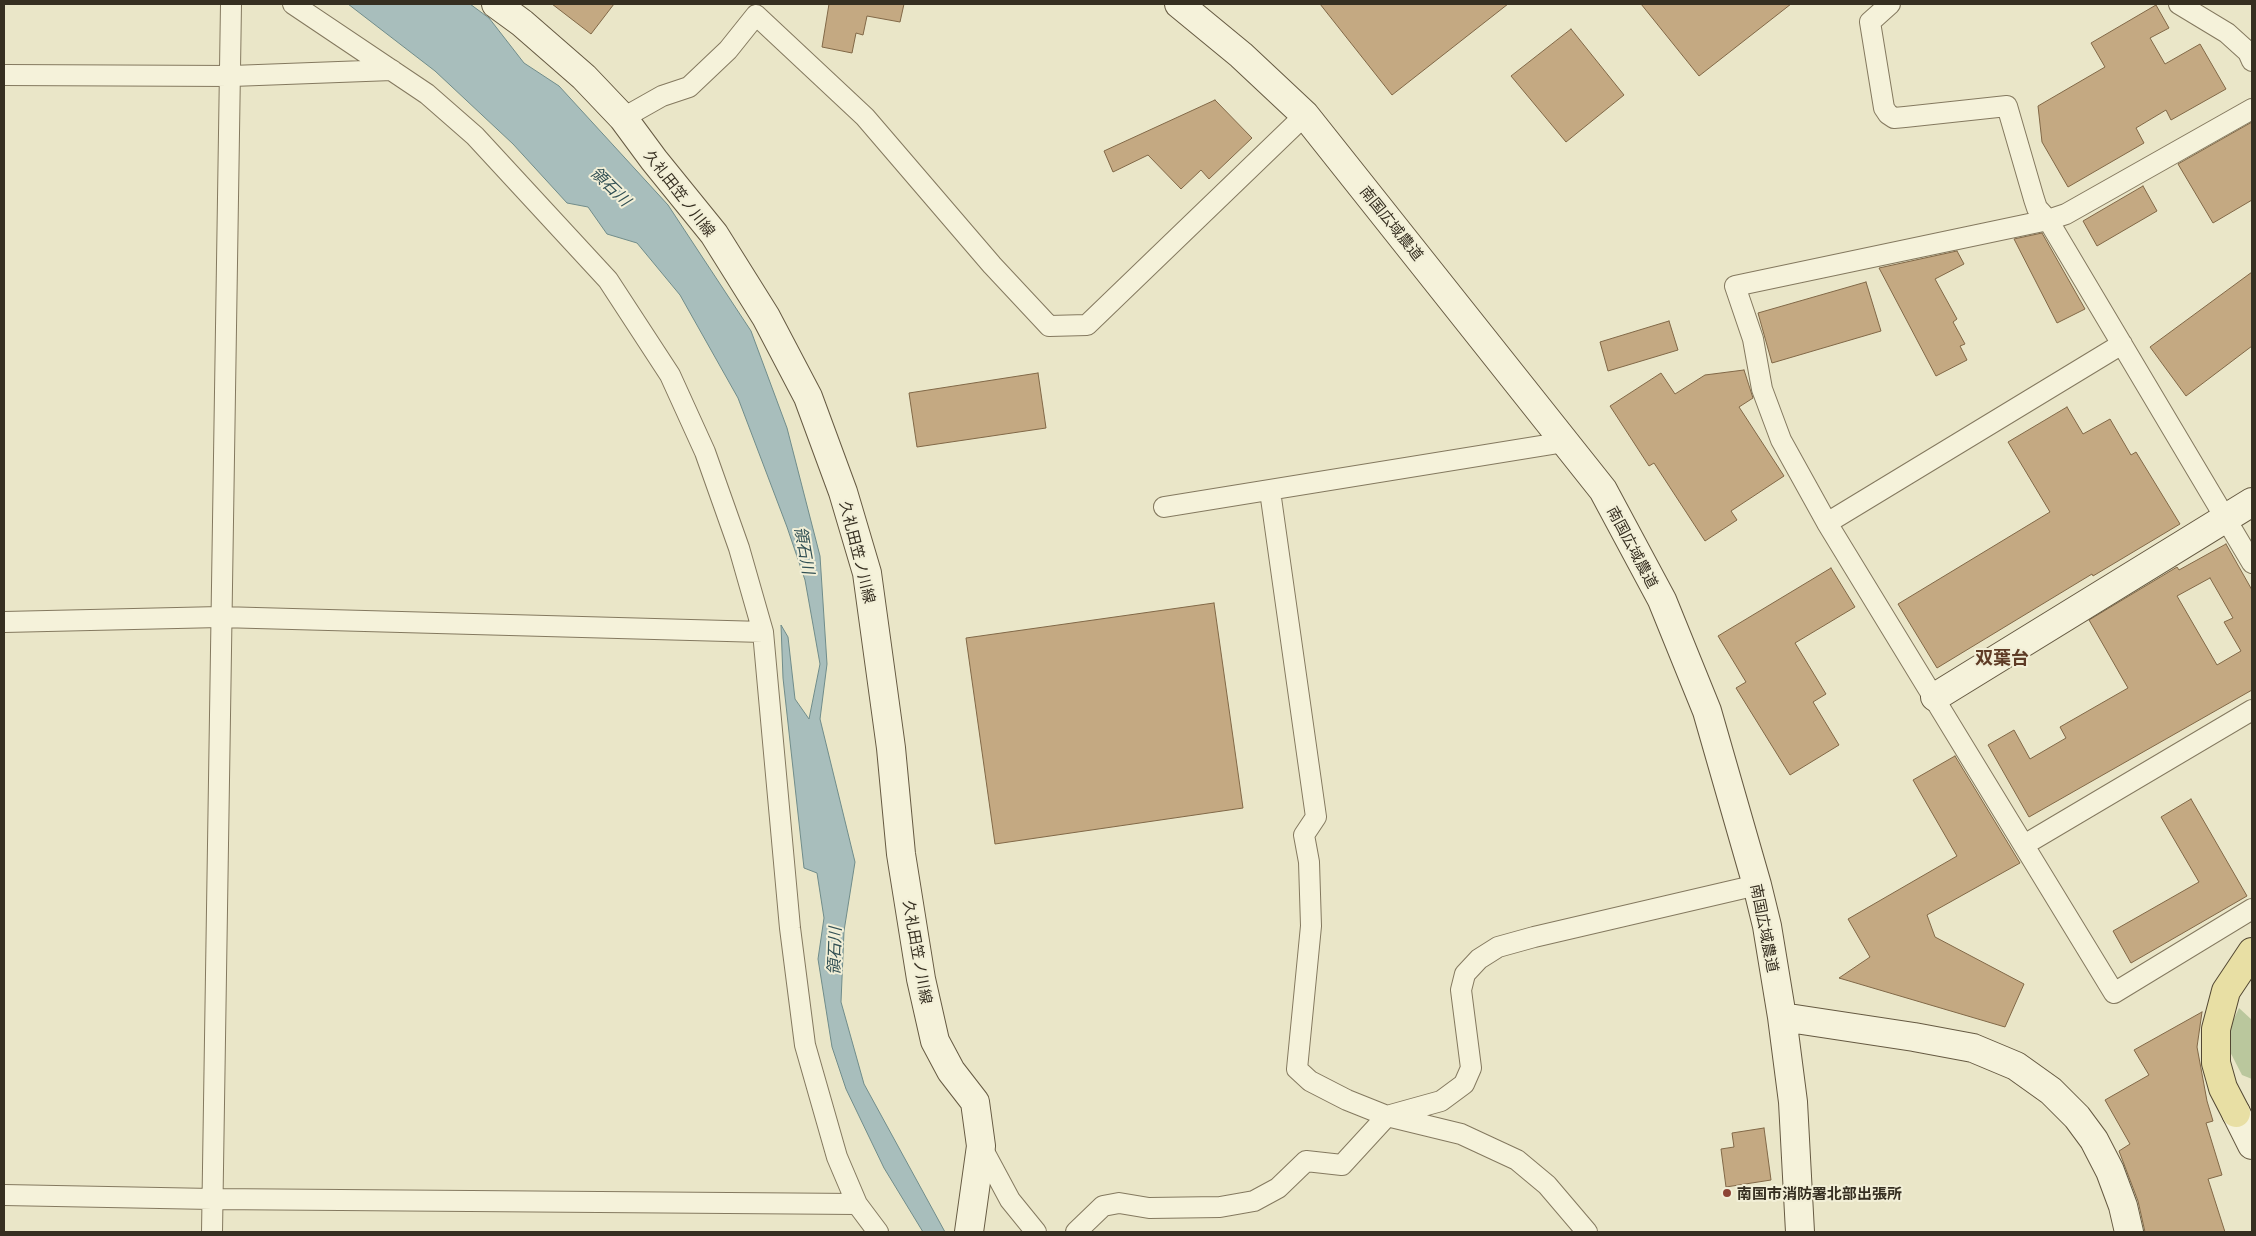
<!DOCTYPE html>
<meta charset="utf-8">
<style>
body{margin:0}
#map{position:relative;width:2256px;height:1236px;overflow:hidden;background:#eae6c8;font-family:Georgia,serif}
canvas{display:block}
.frame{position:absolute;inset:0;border:5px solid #362f21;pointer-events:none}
</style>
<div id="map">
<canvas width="2256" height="1236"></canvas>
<div class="frame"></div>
</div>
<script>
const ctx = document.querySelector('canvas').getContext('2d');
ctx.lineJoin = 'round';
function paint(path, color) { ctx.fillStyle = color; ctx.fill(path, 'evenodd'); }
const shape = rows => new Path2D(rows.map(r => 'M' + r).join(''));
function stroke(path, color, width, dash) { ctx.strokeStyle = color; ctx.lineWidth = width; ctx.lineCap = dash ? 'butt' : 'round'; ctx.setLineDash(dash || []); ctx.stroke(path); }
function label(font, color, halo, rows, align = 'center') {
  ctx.font = font + ' Georgia,"Noto Sans JP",serif'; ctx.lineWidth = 4; ctx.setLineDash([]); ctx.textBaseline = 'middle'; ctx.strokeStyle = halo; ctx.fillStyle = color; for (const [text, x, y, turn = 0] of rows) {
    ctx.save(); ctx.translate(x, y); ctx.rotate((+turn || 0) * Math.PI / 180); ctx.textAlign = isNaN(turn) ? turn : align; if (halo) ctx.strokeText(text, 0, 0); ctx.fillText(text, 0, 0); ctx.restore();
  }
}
paint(shape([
 [2239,1008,2252,1020,2252,1079,2242,1075,2224,1040]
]), '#bac79d');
const water = shape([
 [348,4,470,4,489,18,524,63,559,86,668,205,751,331,787,428,820,556,827,664,820,719,855,862,844,931,841,1002,864,1084,945,1232,923,1232,884,1168,846,1089,832,1047,818,959,824,918,817,873,804,868,783,678,781,625,788,637,795,699,809,719,820,664,805,580,787,527,738,398,680,295,637,243,607,234,588,207,567,203,513,144,435,71,348,4]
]);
paint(water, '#a8bebc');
stroke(water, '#708c8a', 1);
const building = shape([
 [552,4,614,4,591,34,552,4],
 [829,4,904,4,900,22,867,16,863,35,856,33,852,53,822,47,829,4],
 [1320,4,1508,4,1392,95,1320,4],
 [1641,4,1791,4,1699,76,1641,4],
 [2156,5,2169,28,2150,38,2165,64,2200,44,2226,89,2171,120,2166,110,2136,128,2144,143,2068,187,2042,142,2038,106,2105,67,2091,43,2156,5],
 [1571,29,1624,95,1566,142,1511,76,1571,29],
 [1215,100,1252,138,1209,179,1201,170,1181,189,1148,155,1113,172,1104,151,1215,100],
 [2252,122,2252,200,2213,223,2178,164,2252,122],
 [2143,186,2157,211,2097,246,2083,221,2143,186],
 [2042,233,2085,309,2057,323,2014,239,2042,233],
 [1957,251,1964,264,1935,279,1957,319,1953,322,1965,344,1960,346,1967,360,1936,376,1879,268,1957,251],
 [2252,272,2252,346,2186,396,2150,347,2252,272],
 [1866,282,1881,331,1772,363,1758,313,1866,282],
 [1669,321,1678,350,1608,371,1600,342,1669,321],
 [1744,370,1753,398,1739,407,1784,476,1731,511,1737,520,1705,541,1654,463,1649,466,1610,406,1661,373,1675,394,1705,375,1744,370],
 [1038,373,1046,428,917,447,909,393,1038,373],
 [2067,407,2083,434,2110,419,2131,455,2136,452,2180,524,2093,576,2092,574,1937,668,1898,604,2050,512,2008,442,2067,407],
 [2226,544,2252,590,2252,690,2029,817,1988,745,2014,730,2030,759,2066,738,2060,727,2128,688,2089,620,2177,567,2179,570,2226,544],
 [2210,578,2233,618,2224,622,2241,651,2217,665,2177,596,2210,578],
 [1831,568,1855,607,1795,643,1826,694,1813,702,1839,745,1790,775,1736,688,1746,682,1718,636,1831,568],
 [1214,603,1243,808,995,844,966,638,1214,603],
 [1955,756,2020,863,1927,915,1935,937,2024,984,2005,1027,1839,978,1870,957,1848,919,1957,856,1913,780,1955,756],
 [2191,799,2247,896,2131,963,2113,931,2199,882,2161,817,2191,799],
 [2202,1012,2197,1047,2207,1101,2213,1121,2206,1123,2222,1175,2208,1179,2225,1232,2145,1232,2138,1201,2119,1151,2130,1144,2105,1100,2149,1075,2134,1050,2202,1012],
 [1764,1128,1771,1180,1726,1187,1721,1149,1734,1147,1732,1133,1764,1128]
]);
paint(building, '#c4a982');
stroke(building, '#816847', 1);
const street = shape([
 [293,4,427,94,475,136,608,280,670,375,705,452,739,548,763,632,790,928,805,1045,837,1157,857,1204,878,1232],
 [1890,4,1870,22,1884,108,1888,114,1894,118,1905,117,2007,106,2034,199,2037,208,2048,220,2066,214,2252,109],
 [2179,4,2227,33,2248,52,2252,61],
 [4,75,232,76,392,70],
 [623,118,662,96,689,87,728,50,756,15,865,117,992,265,1049,326,1087,325,1305,115],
 [1270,491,1316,817,1304,835,1309,862,1311,926,1297,1069,1310,1081,1347,1100,1387,1116,1461,1134,1517,1160,1547,1185,1587,1232],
 [1164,507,1565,442],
 [1827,523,2122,344],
 [2252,563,2048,220,1735,286,1753,339,1762,389,1781,440,1827,523,2114,993,2252,909],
 [4,622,220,617,763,632],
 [2024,845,2252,710],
 [981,1146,1010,1200,1036,1232],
 [4,1195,212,1199,857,1204],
 [212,1232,231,4],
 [1076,1232,1103,1206,1119,1203,1149,1208,1220,1207,1254,1201,1278,1188,1306,1161,1342,1165,1387,1116,1441,1101,1464,1084,1471,1068,1461,990,1465,974,1479,959,1498,947,1534,937,1757,885]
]);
const secondary = shape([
 [496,4,522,23,584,77,623,118,654,160,714,234,766,317,808,397,843,492,867,573,891,748,901,854,921,979,935,1041,951,1071,975,1102,981,1146,969,1232],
 [1179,4,1241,55,1305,115,1603,490,1662,600,1707,711,1757,885,1767,926,1782,1017,1793,1102,1800,1232],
 [1935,697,2252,502],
 [1782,1017,1914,1037,1973,1048,2016,1066,2051,1091,2077,1117,2094,1140,2110,1171,2123,1206,2129,1232],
 [2236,1113,2252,1145]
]);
const primary = shape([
 [2236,1113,2223,1088,2216,1063,2216,1029,2226,991,2252,952]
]);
stroke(street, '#84795f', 22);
stroke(secondary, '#665a42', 30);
stroke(primary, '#524732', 30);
stroke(street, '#f5f2da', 20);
stroke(secondary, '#f5f2da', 28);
stroke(primary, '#e8dfa4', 28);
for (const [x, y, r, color] of [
 [1727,1193,5,"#8d4435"]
]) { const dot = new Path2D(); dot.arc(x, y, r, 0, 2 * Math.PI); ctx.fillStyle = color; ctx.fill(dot); stroke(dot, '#f2efd7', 2); }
label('15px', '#362f21', '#f2efd7', [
 ["久礼田笠ノ川線",680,193,52],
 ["南国広域農道",1392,223,51],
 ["南国広域農道",1633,547,62],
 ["久礼田笠ノ川線",858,552,76],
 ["南国広域農道",1765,928,79],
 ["久礼田笠ノ川線",918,952,80]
]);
label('bold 15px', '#362f21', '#f2efd7', [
 ["南国市消防署北部出張所",1737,1193]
], 'left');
label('italic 16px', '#325054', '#f2efd7', [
 ["領石川",611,186,44],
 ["領石川",805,550,80],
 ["領石川",834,951,-88]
]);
label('bold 18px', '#5e3b25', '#f2efd7', [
 ["双葉台",2002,657]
]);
</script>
